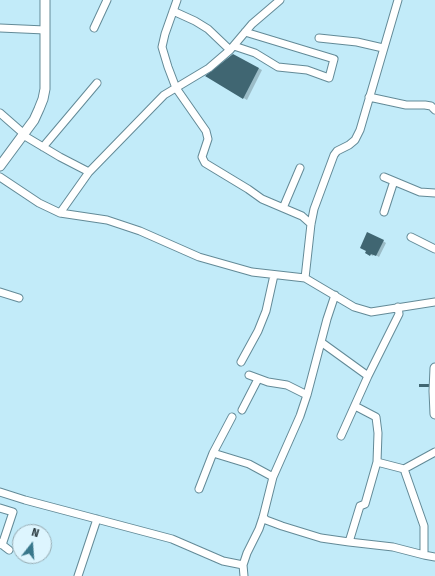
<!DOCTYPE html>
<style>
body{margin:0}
#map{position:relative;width:435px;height:576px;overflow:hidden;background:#c2ebf9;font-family:"Fira Sans",sans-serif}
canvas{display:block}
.north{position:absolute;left:12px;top:524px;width:40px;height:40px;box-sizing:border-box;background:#ddf5fe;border:1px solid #96abb3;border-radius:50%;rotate:17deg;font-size:11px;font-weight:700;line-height:16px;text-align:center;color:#2c3c42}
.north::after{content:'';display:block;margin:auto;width:14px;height:18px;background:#38778b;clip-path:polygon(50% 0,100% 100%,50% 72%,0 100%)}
</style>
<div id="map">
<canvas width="435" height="576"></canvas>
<div class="north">N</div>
</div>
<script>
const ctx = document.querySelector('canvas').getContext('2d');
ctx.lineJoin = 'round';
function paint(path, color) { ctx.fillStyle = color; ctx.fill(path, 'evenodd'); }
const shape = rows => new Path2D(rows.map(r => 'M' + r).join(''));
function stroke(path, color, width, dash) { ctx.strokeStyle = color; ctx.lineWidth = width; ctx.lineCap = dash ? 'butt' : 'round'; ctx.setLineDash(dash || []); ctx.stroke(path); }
paint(shape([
 [233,55,262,70,247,100,207,76],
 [383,241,386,243,379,257,374,254,373,256,369,254]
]), '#0003');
paint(shape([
 [233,54,259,68,243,99,205,76],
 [367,232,384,240,376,256,371,254,370,256,365,253,366,251,360,248],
 [419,384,430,384,431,387,419,387]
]), '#406672');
const minor = shape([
 [177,0,165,34,162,47,168,67,176,88,206,131,208,139,202,157,205,163,248,189,262,199,302,216,311,224],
 [173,11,195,21,208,29,230,50],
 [0,28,45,30],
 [94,28,107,0],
 [319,38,357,42,383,48],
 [234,46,255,53,278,67,307,70,329,78,334,59,245,32],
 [369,97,406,105,425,105,431,106,435,110],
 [0,113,24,134],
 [23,135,60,157,89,172],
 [43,147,97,83],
 [0,177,39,203,60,213,107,220,140,231,199,257,252,272,305,278,354,307,371,312,435,302],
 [384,177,420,192,435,193],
 [283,208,300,168],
 [384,212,394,181],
 [60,213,89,172,164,95,209,68,230,50,252,24,280,0],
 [411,237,435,249],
 [305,278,311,224,314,209,334,155,337,151,349,145,355,140,360,130,398,0],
 [0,292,19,298],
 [321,342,368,376],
 [241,362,258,331,266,311,274,275],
 [249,375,268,382,287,385,307,395],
 [242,410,258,379],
 [341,436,368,376,399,314,398,307],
 [213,453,249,464,273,477],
 [377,462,404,469,435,452],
 [404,469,424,526,424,555],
 [199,489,213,453,232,417],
 [0,492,25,500,172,539,223,561,243,565],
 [0,508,13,512,2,545],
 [263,517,266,520,282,526,321,538,349,542,393,547,424,555,435,557],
 [349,542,360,506,365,504,377,462,378,433,376,417,355,406],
 [0,543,9,550],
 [78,576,97,519],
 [244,576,243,565,247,553,259,529,263,517,273,477,300,416,307,395,327,319,335,295]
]);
const tertiary = shape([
 [0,166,34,120,39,109,43,99,45,89,45,0],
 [435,368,434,391,435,414]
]);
stroke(minor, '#638a97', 9);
stroke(tertiary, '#638a97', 11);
stroke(minor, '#fff', 7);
stroke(tertiary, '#fff', 9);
</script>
